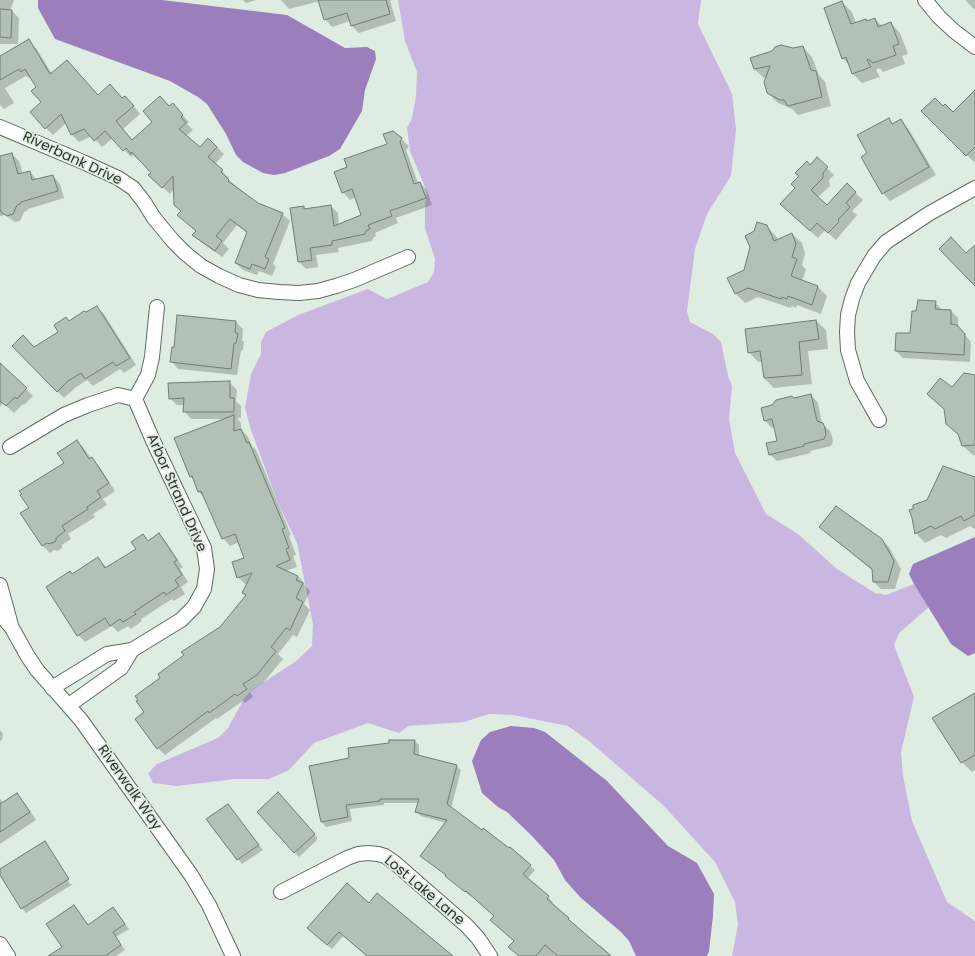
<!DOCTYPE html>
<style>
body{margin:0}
canvas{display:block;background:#deece2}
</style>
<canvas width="975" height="956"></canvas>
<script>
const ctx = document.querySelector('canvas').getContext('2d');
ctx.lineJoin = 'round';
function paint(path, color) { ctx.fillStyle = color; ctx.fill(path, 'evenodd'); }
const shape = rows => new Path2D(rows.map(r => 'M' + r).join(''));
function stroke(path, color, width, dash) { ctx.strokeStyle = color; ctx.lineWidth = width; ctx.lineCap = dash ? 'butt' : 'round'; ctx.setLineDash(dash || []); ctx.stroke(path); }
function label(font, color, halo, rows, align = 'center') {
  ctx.font = font + ' Poppins,sans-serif'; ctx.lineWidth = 3.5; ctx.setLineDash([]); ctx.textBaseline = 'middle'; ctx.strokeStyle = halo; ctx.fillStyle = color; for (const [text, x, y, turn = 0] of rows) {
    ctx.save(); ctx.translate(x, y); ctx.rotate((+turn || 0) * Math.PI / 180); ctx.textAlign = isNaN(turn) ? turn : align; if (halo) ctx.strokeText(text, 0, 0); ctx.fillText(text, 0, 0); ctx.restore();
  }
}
paint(shape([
 [398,0,701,0,698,24,732,94,736,129,731,176,707,214,695,249,687,311,690,322,713,334,721,342,728,376,732,386,729,419,735,453,766,514,798,534,837,569,875,593,886,595,914,584,929,607,899,633,894,645,914,697,901,752,903,776,912,821,947,902,975,921,975,956,732,956,738,925,735,902,715,862,664,806,589,741,568,726,513,715,489,714,464,722,408,726,399,733,368,723,314,743,289,770,269,779,235,779,177,786,153,783,148,773,157,764,218,738,228,728,245,697,253,689,295,662,312,646,313,624,297,543,278,503,251,430,245,408,251,374,261,354,261,342,266,332,298,315,368,289,387,299,428,282,434,272,435,259,425,228,425,206,427,192,410,151,407,128,412,118,416,96,417,72,405,41]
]), '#c9b7e2');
paint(shape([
 [38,0,162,0,287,15,345,48,367,47,375,51,376,59,365,90,362,111,340,149,329,156,285,173,274,175,263,173,243,162,236,155,226,134,207,104,198,97,170,81,55,39,38,8],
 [975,537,975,653,968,656,951,644,914,584,909,574,913,564],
 [511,726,534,728,545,732,607,781,668,846,697,863,714,894,713,916,709,951,707,956,636,956,629,941,621,932,580,897,565,880,554,860,531,835,507,812,498,807,482,793,472,761,481,740,490,732]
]), '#9b7fbc');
paint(shape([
 [0,0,14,0,10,11,12,11,19,18,18,44,0,44],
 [243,0,256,0,246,3],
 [281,0,392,0,390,1,396,21,359,33,352,26,350,21,332,27,325,19,320,1,289,9],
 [966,0,975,0,975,10,967,2],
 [842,2,852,12,856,23,867,22,875,19,882,26,891,23,900,33,908,54,902,56,905,64,883,72,879,68,876,70,880,77,862,83,853,74,849,65,843,58],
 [28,41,36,48,52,74,98,96,122,99,132,104,140,114,123,129,133,141,170,107,180,112,189,122,187,124,193,130,186,136,200,148,217,147,224,154,215,164,229,178,228,179,257,204,282,214,290,221,273,264,276,267,272,276,259,271,257,275,243,270,236,263,247,233,237,225,223,243,229,249,222,257,201,242,193,235,196,231,182,211,174,189,170,194,157,182,152,173,140,159,138,160,133,155,131,157,113,138,102,147,92,136,79,142,72,135,66,123,53,135,46,128,42,102,37,87,31,77,29,78,26,76,5,88,14,103,4,109,0,105,0,57],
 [803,47,812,57,819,75,825,82,831,106,798,115,792,109,778,103,768,93,766,78,764,78,754,69,793,49],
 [975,93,975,161,974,162,923,111,943,108,953,114],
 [889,120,894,125,901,120,908,128,936,175,890,201,883,193,869,154],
 [393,132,409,146,406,150,418,183,420,183,427,190,432,205,396,218,398,223,375,233,376,236,373,238,372,241,338,248,339,252,316,255,318,267,306,269,299,262,304,207,306,209,331,206,338,213,339,225,362,216,356,197,350,200,343,192,349,168,388,145],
 [12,154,19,161,23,174,30,172,37,180,53,176,60,184,64,198,28,209,27,211,24,212,20,221,15,222,5,215,0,216,0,161],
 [817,159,834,175,829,180,830,186,817,198,827,206,847,185,863,200,852,211,857,215,836,240,825,230,818,238,789,211,796,188,811,166],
 [766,226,776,236,778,240,792,234,802,243,805,254,802,265,806,270,802,281,818,287,827,296,821,314,797,305,796,308,792,306,791,308,758,297,745,303,736,294,728,278,745,270],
 [935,302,942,310,951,311,958,318,958,327,971,342,970,362,903,358,896,351,911,334,917,312],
 [96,307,104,314,136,365,124,373,120,369,93,386,87,380,75,388,64,398,14,346,34,348,59,332,69,322],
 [816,321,826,330,828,349,808,351,812,384,774,388,764,378,762,361,758,362,749,352],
 [236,322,243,329,242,340,244,342,243,350,241,351,237,375,178,369,171,361],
 [0,364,33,396,24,405,23,404,14,413,3,403,0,407],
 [975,377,975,455,973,455,963,446,960,436,947,424,952,389],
 [229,382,237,390,236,401,241,406,241,418,237,418,241,423,241,429,248,437,252,446,256,450,291,535,289,536,296,555,293,556,297,567,286,571,298,576,305,584,304,585,310,591,304,604,310,610,297,637,293,635,278,654,283,659,264,682,250,692,253,697,245,703,243,701,217,719,216,718,165,755,158,748,137,719,146,712,162,678,221,628,246,596,243,593,248,583,245,584,238,577,245,558,239,542,230,546,223,538,206,499,199,492,195,481,191,477,226,419,191,419,184,411,184,405,177,405,170,398],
 [811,395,818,403,822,424,830,431,832,436,833,442,831,446,810,451,811,453,777,461,770,454,778,441,774,427,772,428,765,421,794,399],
 [77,441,84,448,91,459,92,459,99,466,115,491,103,499,107,505,93,514,95,517,68,534,71,539,62,545,62,548,58,551,54,550,50,553,43,546,21,514,30,508,65,463],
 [975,478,975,529,970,526,946,538,941,535,925,543,916,533,914,510],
 [820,527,881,539,889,547,901,569,895,589,881,589,874,582,873,571],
 [159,534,166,542,183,567,180,569,188,582,181,587,185,594,174,601,172,599,141,619,142,621,131,629,128,626,118,632,112,626,85,642,78,635,72,575,98,558,107,568,137,549,143,536,149,541],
 [975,695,975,770,972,772,962,762],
 [0,730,3,734,2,740,0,741],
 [414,741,419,745,419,756,456,766,461,770,451,809,530,866,535,870,527,879,553,902,551,904,598,947,600,945,612,956,519,956,515,941,495,916,471,895,470,896,446,876,446,823,421,816,416,812,418,803,384,803,384,805,350,809,352,821,326,827,322,822,310,767,350,759],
 [17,795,24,802,36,820,0,844,0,798,3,803],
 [282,798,317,837,317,840,299,857,258,812],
 [232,810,263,850,242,864,208,819],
 [45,842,49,846,47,846,70,884,73,884,26,913,22,908,0,873,0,870],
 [369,904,451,956,368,956,344,935,332,949,313,933],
 [74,906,88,925,113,908,129,929,116,937,125,950,116,956,55,956,63,947]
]), '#0003');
const building = shape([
 [318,0,386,0,390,14,351,26,347,13,324,20,318,0],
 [842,1,851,24,866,19,867,21,875,18,878,27,891,22,899,44,893,46,896,55,873,63,868,59,867,60,871,67,852,74,846,57,842,59,824,8,842,1],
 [0,9,12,10,11,38,0,37,0,9],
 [29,39,50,74,67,60,98,95,110,84,122,98,125,96,134,106,116,121,132,140,152,122,143,111,160,96,169,106,173,103,183,115,181,117,186,123,179,129,200,147,208,138,217,147,208,157,223,170,221,172,229,180,228,181,258,203,283,213,265,257,269,259,265,269,252,264,250,269,235,263,247,232,230,219,216,236,222,241,215,251,192,235,196,231,177,215,181,211,174,205,173,176,162,188,148,175,151,173,132,152,131,154,126,148,123,151,105,131,94,141,84,129,71,135,61,114,45,129,30,112,41,102,31,91,36,87,25,69,21,72,19,69,0,80,0,56,29,39],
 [781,45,793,48,803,46,811,70,816,71,822,97,788,106,784,100,780,100,767,93,764,82,770,66,754,69,750,58,772,51,775,47,781,45],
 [975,90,975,147,966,156,921,111,935,98,943,106,945,104,953,112,975,90],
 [889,118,892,124,901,119,929,167,882,194,861,157,867,153,857,135,889,118],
 [393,131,402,138,400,142,414,184,420,182,426,198,390,211,392,216,368,225,370,229,366,231,365,234,332,241,332,245,310,248,312,260,298,262,290,208,304,206,304,209,331,205,334,226,361,215,352,189,342,193,334,172,347,167,344,159,387,144,383,134,393,131],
 [12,153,18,174,30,171,32,180,53,175,58,191,21,202,20,204,17,205,13,214,7,216,1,212,0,209,0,156,12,153],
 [817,157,828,167,823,173,823,178,811,190,827,205,847,183,856,192,846,203,850,207,838,220,839,222,828,233,817,223,810,231,780,204,795,188,791,184,799,176,795,173,807,161,810,165,817,157],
 [757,222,767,225,774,241,792,233,796,244,792,257,797,259,791,276,818,286,812,305,788,296,787,299,782,297,781,299,748,288,735,294,727,278,744,270,750,247,745,236,754,231,757,222],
 [951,237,966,253,975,245,975,286,939,249,951,237],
 [918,300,936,301,935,309,951,310,951,324,957,325,965,334,964,355,895,351,896,333,910,333,912,311,916,311,918,300],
 [97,306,130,358,116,366,113,362,85,379,81,373,68,381,57,392,12,346,23,335,34,347,58,332,54,325,66,317,69,321,84,311,86,312,97,306],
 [177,315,236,321,235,332,238,334,236,343,234,344,231,369,170,362,172,347,174,347,177,315],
 [816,320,819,339,799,342,802,375,764,378,760,351,748,353,745,329,816,320],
 [0,363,27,388,17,399,15,397,6,406,0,401,0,363],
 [964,373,975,375,975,445,962,446,958,434,946,424,944,409,927,394,940,378,952,387,964,373],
 [230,381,230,398,234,398,234,412,183,412,184,398,169,399,168,383,230,381],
 [811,394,817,421,823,423,825,428,826,434,824,439,804,444,804,446,769,455,766,443,777,441,772,419,764,421,761,408,772,405,776,400,792,396,794,398,811,394],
 [234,415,234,431,241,429,247,443,249,442,285,528,282,529,289,548,286,549,290,560,276,566,298,576,296,580,303,583,296,598,303,602,290,630,286,628,271,647,276,651,257,675,243,684,247,689,237,696,235,694,209,713,208,711,157,749,135,719,144,712,136,701,138,700,135,696,160,678,158,674,184,655,181,652,220,627,246,595,242,593,252,573,237,578,232,562,244,558,235,534,222,539,201,491,198,492,192,476,190,477,174,438,234,415],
 [77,440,89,459,92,457,109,483,97,491,101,497,87,507,88,509,62,526,65,531,56,538,56,541,50,544,47,543,42,546,20,513,29,508,20,495,22,494,19,491,64,463,57,453,77,440],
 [943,466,975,477,975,515,964,521,961,516,935,529,931,526,915,534,912,518,909,510,913,509,913,505,927,500,943,466],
 [836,506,882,539,894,561,888,582,873,582,872,569,819,527,836,506],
 [159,533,177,560,174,562,182,575,175,580,179,586,166,595,164,592,134,612,136,614,123,622,120,619,110,626,105,618,77,636,46,587,70,571,72,574,98,557,105,568,136,549,131,542,143,534,148,541,159,533],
 [975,693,975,755,961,763,932,718,975,693],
 [389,740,415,740,414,754,457,765,447,804,482,830,483,828,509,848,510,847,531,865,523,874,549,896,547,899,569,918,568,919,611,956,558,956,545,945,536,956,519,956,508,947,514,941,490,920,494,916,466,891,465,892,445,876,446,875,420,856,447,820,415,812,419,799,380,799,380,801,346,805,348,817,321,822,309,766,349,758,348,748,389,743,389,740],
 [278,792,315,834,294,853,257,812,278,792],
 [17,793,30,812,0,832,0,804,17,793],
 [228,804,259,845,237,860,206,819,228,804],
 [45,841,69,879,21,909,0,875,0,869,45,841],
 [347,883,369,903,377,893,453,956,367,956,339,932,327,945,307,928,347,883],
 [74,905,88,925,113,907,125,924,113,932,121,945,105,956,48,956,62,947,46,924,74,905]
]);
paint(building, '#b2c0b6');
stroke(building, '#707d74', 1);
const street = shape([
 [925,0,939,17,954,31,975,47],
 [0,127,83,162,118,178,133,188,144,202,154,218,173,241,185,253,201,266,219,276,239,285,258,290,279,292,299,293,318,291,336,286,354,280,408,257],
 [879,420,857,381,848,350,847,332,848,315,852,299,858,283,874,256,886,242,930,213,975,188],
 [10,447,64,415,88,405,118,395,135,399],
 [0,585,11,625],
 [0,614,12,628,27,655,37,670,81,720,191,875,209,905,233,956],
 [52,688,107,654,132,650,181,620,194,607,204,589,207,569,204,548,154,443,135,399,148,375,152,357,157,307],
 [69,705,121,668,132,650],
 [281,892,347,858,358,854,368,853,378,854,385,856,395,863,467,926,478,938,490,956],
 [0,944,8,956]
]);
stroke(street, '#5f6b62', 16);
stroke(street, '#fff', 14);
label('14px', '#2e332f', '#deece2', [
 ["Riverbank Drive",72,159,25],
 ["Arbor Strand Drive",176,493,66],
 ["Riverwalk Way",129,788,55],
 ["Lost Lake Lane",424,891,40]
]);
</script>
